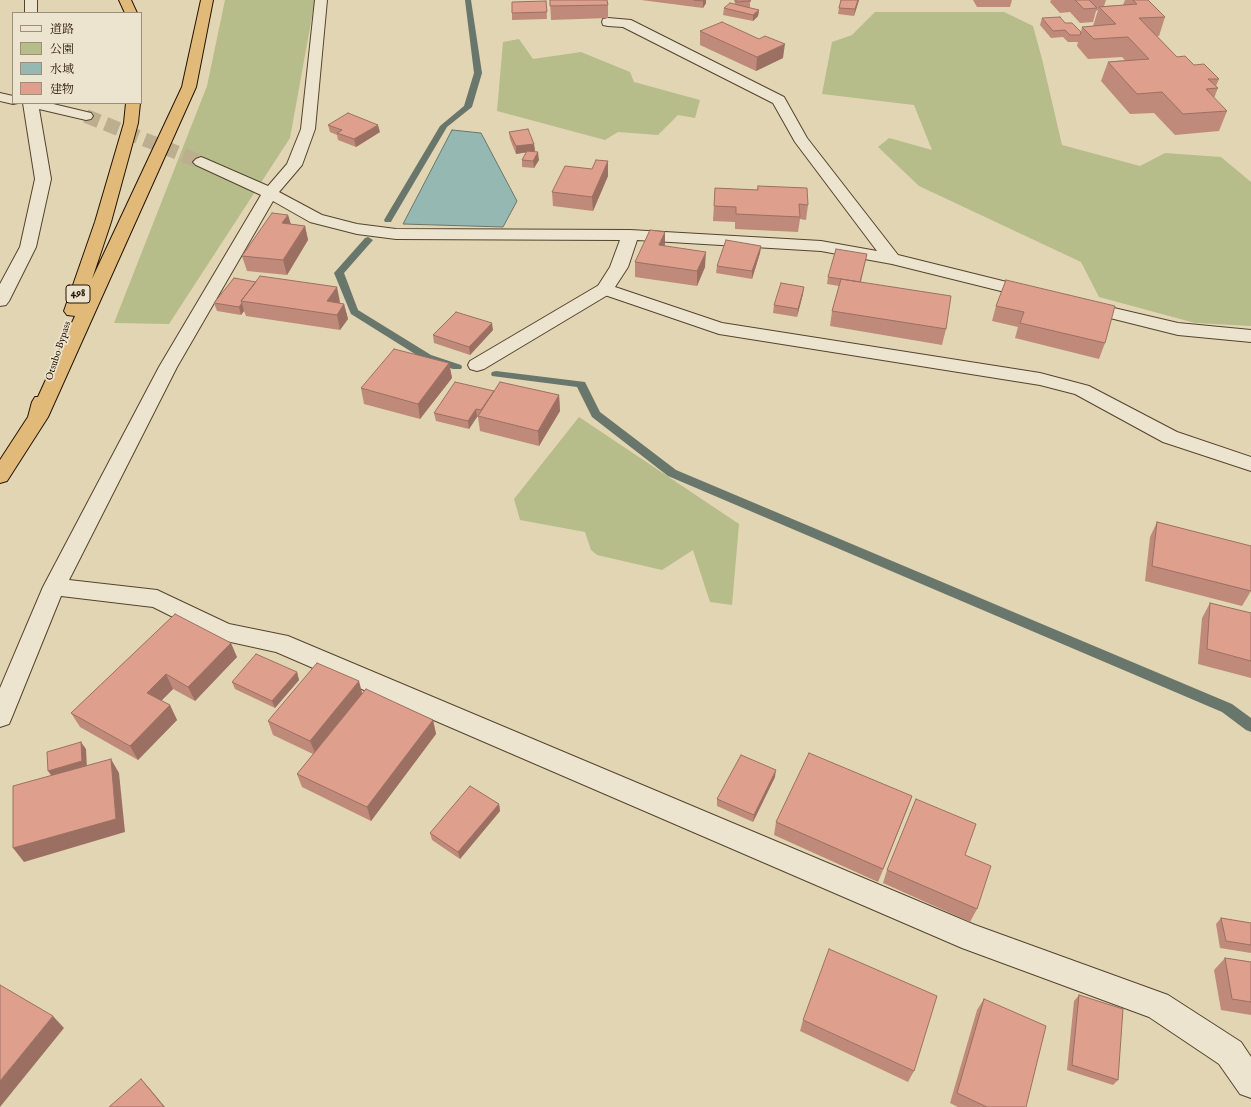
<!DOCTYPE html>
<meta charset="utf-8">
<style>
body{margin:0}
#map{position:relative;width:1251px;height:1107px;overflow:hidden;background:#e2d5b3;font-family:"IM FELL English","Noto Serif JP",serif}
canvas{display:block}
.legend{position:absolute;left:12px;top:12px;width:130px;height:92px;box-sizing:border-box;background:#ece4ce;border:1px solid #9c907c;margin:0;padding:5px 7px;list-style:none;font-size:12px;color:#241301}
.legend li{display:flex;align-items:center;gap:8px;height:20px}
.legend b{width:20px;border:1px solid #9c907c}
</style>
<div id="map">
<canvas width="1251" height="1107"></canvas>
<ul class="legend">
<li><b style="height:5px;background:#ece4ce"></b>道路</li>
<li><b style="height:11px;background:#b6bc8a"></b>公園</li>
<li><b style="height:11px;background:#95b8b2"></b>水域</li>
<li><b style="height:11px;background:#dea08d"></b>建物</li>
</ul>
</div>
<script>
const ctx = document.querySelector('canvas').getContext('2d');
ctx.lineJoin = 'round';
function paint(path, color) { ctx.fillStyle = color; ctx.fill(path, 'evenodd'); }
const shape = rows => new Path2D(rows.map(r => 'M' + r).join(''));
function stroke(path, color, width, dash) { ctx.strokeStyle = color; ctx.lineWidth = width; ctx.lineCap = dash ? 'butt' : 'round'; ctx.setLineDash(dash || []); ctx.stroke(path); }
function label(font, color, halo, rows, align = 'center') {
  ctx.font = font + ' "IM FELL English",serif'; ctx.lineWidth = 3.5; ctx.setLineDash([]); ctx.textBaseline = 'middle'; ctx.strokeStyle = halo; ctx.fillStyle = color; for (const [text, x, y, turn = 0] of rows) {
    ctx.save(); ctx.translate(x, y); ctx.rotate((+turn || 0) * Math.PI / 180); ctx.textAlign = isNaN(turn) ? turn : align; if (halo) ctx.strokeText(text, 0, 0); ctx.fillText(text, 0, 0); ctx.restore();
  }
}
paint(shape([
 [225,0,315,0,290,138,169,324,114,323,207,86],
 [875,12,1004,12,1033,26,1042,59,1062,145,1140,166,1165,153,1221,157,1251,182,1251,326,1195,323,1099,297,1081,262,919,186,878,147,889,138,932,150,914,105,822,94,832,42,852,35],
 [519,39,533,59,581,52,630,72,634,82,700,100,695,118,678,115,658,135,618,132,605,140,497,111,503,42],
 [579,417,739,524,732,605,710,602,693,550,662,570,597,555,591,550,585,532,520,520,514,499]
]), '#b6bc8a');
const water = shape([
 [452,130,481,133,517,201,503,227,403,224,452,130]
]);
paint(water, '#95b8b2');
stroke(water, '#68766b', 1);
paint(shape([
 [465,0,471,0,482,73,472,107,447,127,392,220,391,222,385,222,384,220,440,126,464,106,474,73,465,0],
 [368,237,373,240,344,273,358,310,431,355,461,365,462,367,461,369,453,369,423,359,351,314,334,273,365,238,368,237],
 [496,371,585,382,600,412,676,470,1232,704,1251,718,1251,732,1246,730,1222,712,668,476,592,417,577,387,492,376,491,374,492,372,496,371]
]), '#68766b');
stroke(shape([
 [86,116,201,162]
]), '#bcae8f', 14, [14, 7]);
const lane = shape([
 [605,284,611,285,614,289,611,293,484,369,477,371,470,369,468,365,470,361,599,285,605,284]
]);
const street = shape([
 [25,0,37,0,37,13,25,13,25,0],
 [315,0,327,0,315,129,302,165,279,192,322,215,357,224,396,229,630,230,821,241,877,251,795,142,773,103,623,27,608,26,603,25,602,22,603,19,608,18,631,20,784,97,807,138,898,255,1039,290,1042,294,1039,298,1033,299,892,264,821,251,637,240,628,267,615,287,722,323,1040,373,1089,386,1177,432,1251,457,1251,471,1163,442,1075,394,1040,385,719,334,599,293,596,289,610,267,620,240,396,239,357,234,310,222,273,201,177,367,69,580,157,590,229,624,288,636,975,925,1168,995,1241,1042,1251,1057,1251,1098,1240,1094,1219,1064,1149,1017,962,948,276,652,217,639,153,607,61,596,12,717,9,724,0,727,0,688,43,587,159,367,261,195,196,165,193,162,196,159,201,157,206,159,268,186,287,164,301,129,315,0],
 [0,93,13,96,13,103,18,103,13,104,0,101,0,93],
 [23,103,49,103,91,113,93,116,91,119,86,120,39,109,51,179,36,247,9,301,6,305,0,306,0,284,20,247,35,179,23,103],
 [1084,301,1178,323,1251,330,1251,342,1178,335,1078,310,1075,306,1078,302,1084,301]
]);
const highway = shape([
 [119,0,131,0,137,13,125,13,119,0],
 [201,0,213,0,196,87,48,417,7,481,0,483,0,460,28,417,32,402,35,397,38,397,75,316,67,315,64,311,95,222,124,123,126,103,140,103,138,123,111,222,92,279,182,87,201,0]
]);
stroke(lane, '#54442e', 2);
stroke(street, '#54442e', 2);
stroke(highway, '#241301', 2);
paint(lane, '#ece4ce');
paint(street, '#ece4ce');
paint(highway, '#e1ba7a');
paint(shape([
 [550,0,608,5,608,18,551,20],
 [641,0,706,0,706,3,703,8],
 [734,0,750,0,750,8,759,10,758,16,753,21,723,15,724,8,735,4],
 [859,0,854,16,838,14,839,8],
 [973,0,1012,0,1010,7,977,7],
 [1051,0,1106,0,1104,6,1123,5,1125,0,1148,0,1165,17,1159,36,1157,36,1177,57,1219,79,1216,86,1218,88,1214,98,1227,111,1219,131,1175,135,1154,113,1130,114,1101,81,1108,62,1125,60,1122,57,1088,59,1077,46,1078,42,1068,42,1063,37,1051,38,1040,25,1042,18,1065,23,1081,32,1082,27,1093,26,1098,10,1096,11,1093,22,1080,23,1070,12,1060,13,1050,2],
 [546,1,547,19,512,20,512,13],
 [700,31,759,39,783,58,756,71,700,45],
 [328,125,380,132,356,147,338,140,337,135,330,132],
 [509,132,534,144,535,151,532,152,539,160,534,168,522,167,522,160,526,152,516,154,510,139],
 [608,161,608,176,593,211,553,206,552,192,592,169],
 [758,186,808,205,806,220,800,219,798,232,735,229,735,222,713,221,715,188,757,190],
 [288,215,291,224,305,226,308,240,287,275,247,271,242,256],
 [665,232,665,246,705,267,697,286,635,277,635,262],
 [761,246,760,253,752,279,716,273,717,266],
 [867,254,861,282,946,329,942,345,830,326,832,311,839,286,827,284,828,277],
 [234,278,340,302,339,303,344,304,348,319,340,330,246,316,244,311,241,315,217,311,214,303],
 [1006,280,1105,343,1099,359,1015,338,1018,327,992,321,996,306],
 [803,294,797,317,773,313,774,305],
 [493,330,470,355,434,343,433,335],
 [449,363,452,378,420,419,364,404,361,388],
 [494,391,559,395,560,411,539,446,480,431,478,417,477,417,469,429,436,421,434,413],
 [1157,522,1251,591,1242,606,1145,581,1150,537],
 [1210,603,1251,613,1251,678,1198,664,1202,618],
 [175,614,237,657,195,701,173,689,161,701,170,705,177,720,138,760,80,727,71,713],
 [297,672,299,680,275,708,235,689,232,682],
 [362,693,433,720,436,734,371,821,302,787,297,774,313,754,273,735,268,721],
 [775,777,753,822,717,806,717,799],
 [912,796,878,882,774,835,776,822],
 [499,804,500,811,460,859,432,840,430,833],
 [965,855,977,909,970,922,883,883,887,870],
 [1221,918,1251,923,1251,953,1220,948,1216,924],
 [1225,958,1251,962,1251,1015,1221,1010,1214,970],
 [1079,995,1118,1080,1113,1085,1067,1070,1074,1001],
 [984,999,1026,1107,958,1107,950,1103,977,1010],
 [803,1020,914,1071,908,1082,800,1031]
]), '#bf8a79');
paint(shape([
 [704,0,706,0,706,3,703,8,703,1],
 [858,0,859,0,854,16,855,9],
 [759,10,758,16,753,21,753,15],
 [785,44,783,58,756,71,757,57],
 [378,125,380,132,356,147,354,139],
 [534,144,535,151,516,154,516,146],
 [538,152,539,160,534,168,533,161],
 [608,161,608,176,593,211,592,197],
 [288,215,292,229,282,223],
 [305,226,308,240,287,275,283,260],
 [665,232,665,247,659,245],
 [761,246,760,253,752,279,752,271],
 [706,252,705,267,697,286,697,271],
 [337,287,340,302,332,315,327,301],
 [804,287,803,294,797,317,798,309],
 [242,303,244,311,241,315,239,307],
 [344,304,348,319,340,330,337,315],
 [492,323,493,330,470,355,469,347],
 [449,363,452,378,420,419,418,404],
 [559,395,560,411,539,446,538,431],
 [476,409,477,417,469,429,468,421],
 [231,643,237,657,195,701,188,687],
 [297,672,299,680,275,708,272,701],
 [166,674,173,689,155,707,147,693],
 [359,681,363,696,316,755,310,741],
 [170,705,177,720,138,760,130,746],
 [433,720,436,734,371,821,367,807],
 [81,742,86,749,87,768,53,778,48,771],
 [111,759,119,773,125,832,24,862,13,848],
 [776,770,775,777,753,822,754,815],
 [912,796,907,810,878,882,883,869],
 [499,804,500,811,460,859,458,852],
 [53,1016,64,1028,0,1107,0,1081],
 [141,1079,150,1089,165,1107,164,1107]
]), '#9b7063');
const building = shape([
 [550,0,607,0,608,5,550,6,550,0],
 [694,0,704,0,703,1,694,0],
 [736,0,750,0,751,1,736,2,736,0],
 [841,0,858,0,855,9,839,8,841,0],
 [1075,0,1089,0,1097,8,1084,9,1075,0],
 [1133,0,1148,0,1165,17,1139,18,1177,57,1185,56,1194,65,1204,64,1219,79,1208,79,1218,88,1206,89,1227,111,1183,114,1162,92,1137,94,1108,62,1149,59,1128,37,1094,39,1082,27,1116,24,1099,7,1137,4,1133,0],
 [546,1,547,12,512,13,512,2,546,1],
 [730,3,759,10,753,15,724,8,730,3],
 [1060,17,1065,23,1072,23,1081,32,1080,35,1070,35,1065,30,1053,31,1042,18,1060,17],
 [722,22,759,39,765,36,785,44,757,57,700,31,722,22],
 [348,113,378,125,354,139,337,133,342,130,328,125,348,113],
 [528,129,534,144,516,146,509,132,528,129],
 [527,151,538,152,533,161,522,160,527,151],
 [596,160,608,161,592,197,552,192,565,166,592,169,596,160],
 [758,186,807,188,808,205,799,204,800,217,736,214,736,207,714,206,715,188,758,190,758,186],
 [272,213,288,215,282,223,305,226,283,260,242,256,272,213],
 [650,230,665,232,659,245,706,252,697,271,635,262,650,230],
 [726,240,761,246,752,271,717,266,726,240],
 [836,249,867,254,860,282,828,277,836,249],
 [260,276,337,287,327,301,344,304,337,315,241,301,260,276],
 [234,278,256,282,241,301,242,303,239,307,214,303,234,278],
 [841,279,951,296,946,329,832,311,841,279],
 [1006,280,1115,306,1105,343,1020,323,1024,312,996,306,1006,280],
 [781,283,804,287,798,309,774,305,781,283],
 [456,312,492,323,469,347,433,335,456,312],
 [394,349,449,363,418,404,361,388,394,349],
 [455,382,494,391,481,410,476,409,468,421,434,413,455,382],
 [500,382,559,395,538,431,478,416,500,382],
 [1157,522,1251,546,1251,591,1152,566,1157,522],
 [1210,603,1251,613,1251,661,1207,649,1210,603],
 [175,614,231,643,188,687,166,674,147,693,170,705,130,746,71,713,175,614],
 [256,654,297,672,272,701,232,682,256,654],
 [317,663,359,681,310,741,268,721,317,663],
 [366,689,433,720,367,807,297,774,366,689],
 [81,742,82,761,48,771,47,752,81,742],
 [809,753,912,796,883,869,776,822,809,753],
 [741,755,776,770,754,815,717,799,741,755],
 [111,759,116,819,13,848,13,786,111,759],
 [470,786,499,804,458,852,430,833,470,786],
 [916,799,976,824,965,855,991,866,977,909,887,870,916,799],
 [1221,918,1251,923,1251,945,1226,941,1221,918],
 [829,949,937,996,914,1071,803,1020,829,949],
 [1225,958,1251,962,1251,1002,1232,999,1225,958],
 [0,985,53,1016,0,1081,0,985],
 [1079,995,1123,1009,1118,1080,1072,1065,1079,995],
 [984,999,1046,1026,1026,1107,987,1107,957,1093,984,999],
 [141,1079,164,1107,109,1107,141,1079]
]);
paint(building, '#dea08d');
stroke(building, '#9b7063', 1);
label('10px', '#241301', '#ece4ce', [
 ["Otsubo Bypass",59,351,-72]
]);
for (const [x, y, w] of [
 [78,294,24]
]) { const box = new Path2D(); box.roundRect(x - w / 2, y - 9, w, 18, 3); ctx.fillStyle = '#ece4ce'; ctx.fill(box); stroke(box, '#241301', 1); }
label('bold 11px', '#241301', null, [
 ["498",78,294]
]);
</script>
